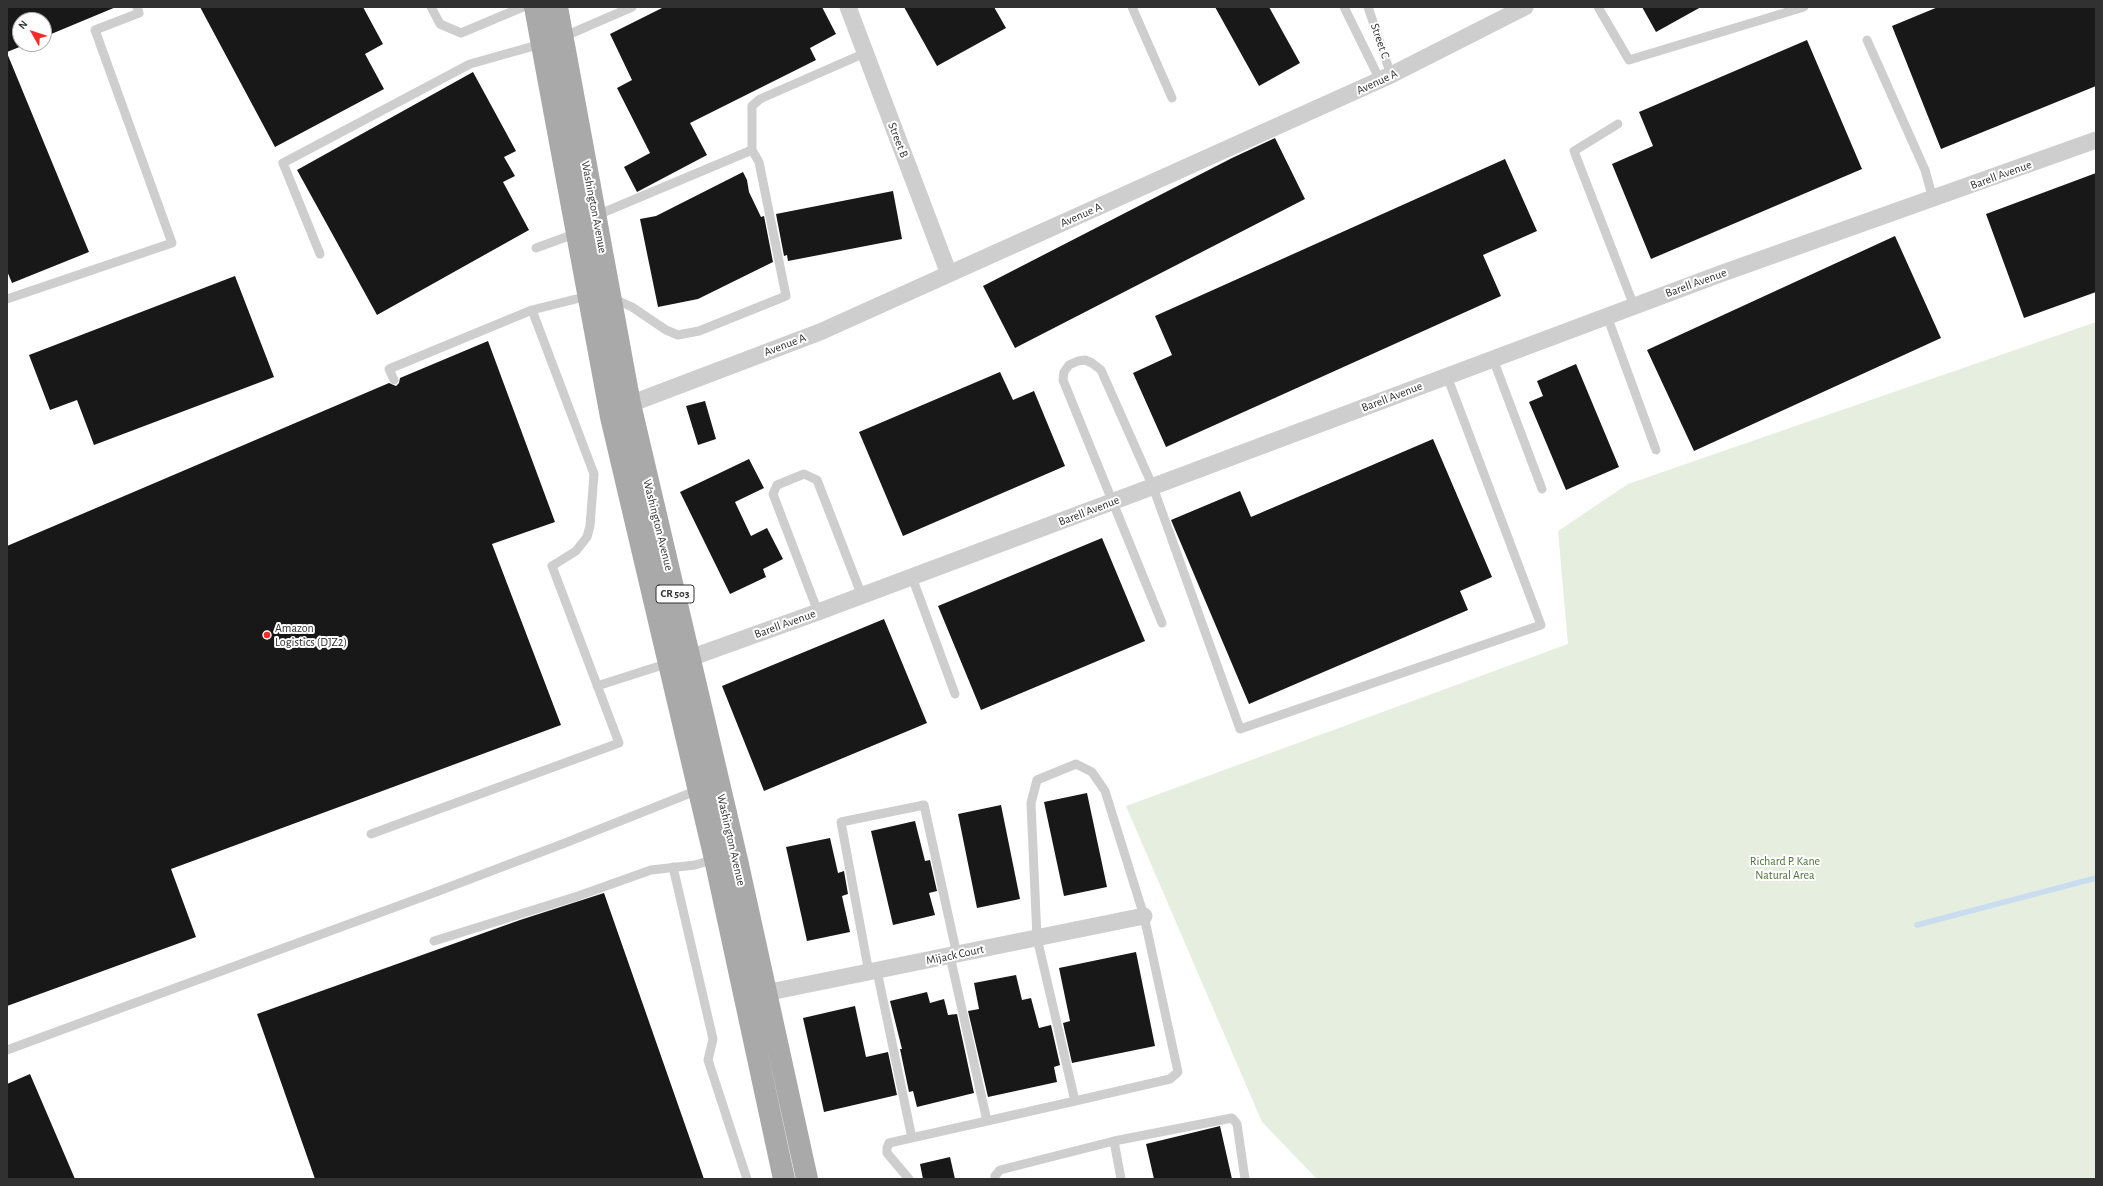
<!DOCTYPE html>
<style>
body{margin:0}
#map{position:relative;width:2103px;height:1186px;overflow:hidden;background:#fff;font-family:"Alegreya Sans",sans-serif}
canvas{display:block}
.frame{position:absolute;inset:0;border:8px solid #313131;pointer-events:none}
.north{position:absolute;left:12px;top:12px;width:40px;height:40px;box-sizing:border-box;background:#fff;border:1px solid #adadad;border-radius:50%;rotate:309deg;font-size:11px;font-weight:700;line-height:16px;text-align:center;color:#313131}
.north::after{content:'';display:block;margin:auto;width:14px;height:18px;background:#f12d2a;clip-path:polygon(50% 0,100% 100%,50% 72%,0 100%)}
</style>
<div id="map">
<canvas width="2103" height="1186"></canvas>
<div class="frame"></div>
<div class="north">N</div>
</div>
<script>
const ctx = document.querySelector('canvas').getContext('2d');
ctx.lineJoin = 'round';
function paint(path, color) { ctx.fillStyle = color; ctx.fill(path, 'evenodd'); }
const shape = rows => new Path2D(rows.map(r => 'M' + r).join(''));
function stroke(path, color, width, dash) { ctx.strokeStyle = color; ctx.lineWidth = width; ctx.lineCap = dash ? 'butt' : 'round'; ctx.setLineDash(dash || []); ctx.stroke(path); }
function label(font, color, halo, rows, align = 'center') {
  ctx.font = font + ' "Alegreya Sans",sans-serif'; ctx.lineWidth = 4; ctx.setLineDash([]); ctx.textBaseline = 'middle'; ctx.strokeStyle = halo; ctx.fillStyle = color; for (const [text, x, y, turn = 0] of rows) {
    ctx.save(); ctx.translate(x, y); ctx.rotate((+turn || 0) * Math.PI / 180); ctx.textAlign = isNaN(turn) ? turn : align; if (halo) ctx.strokeText(text, 0, 0); ctx.fillText(text, 0, 0); ctx.restore();
  }
}
paint(shape([
 [2096,322,2096,1179,1317,1179,1262,1122,1126,806,1568,644,1558,531,1628,484]
]), '#e6eedf');
stroke(shape([
 [1917,925,2096,878]
]), '#caddef', 5.5);
paint(shape([
 [7,7,116,7,44,37,44,20,20,20,20,44,27,44,7,52],
 [200,7,363,7,383,44,365,54,384,89,275,147],
 [664,7,822,7,836,34,810,48,816,60,690,123,707,155,637,192,624,167,650,153,617,88,632,80,610,34],
 [904,7,994,7,1006,28,937,66],
 [1215,7,1269,7,1300,63,1259,86],
 [1642,7,1701,7,1656,32],
 [1938,7,2096,7,2096,86,1941,149,1892,26],
 [1807,40,1862,169,1651,259,1612,164,1653,146,1639,112],
 [7,53,89,252,12,283,7,271],
 [473,72,516,151,504,157,515,176,503,182,529,230,377,315,297,170],
 [1275,138,1305,199,1015,348,983,286,1232,158],
 [1505,159,1537,231,1483,255,1501,296,1166,447,1133,373,1172,355,1155,316],
 [743,172,747,180,749,192,761,217,764,216,773,262,698,299,658,307,640,219,656,216],
 [2096,173,2096,292,2024,318,1986,214],
 [893,191,902,239,788,261,787,255,784,256,776,214],
 [1895,236,1941,338,1694,451,1647,350],
 [235,276,274,377,94,445,77,400,50,410,29,355],
 [488,341,555,522,492,544,561,725,171,869,196,937,7,1006,7,546,389,383,396,386,399,383,400,378],
 [1576,364,1619,467,1566,490,1529,402,1543,396,1537,381],
 [1000,372,1013,400,1034,391,1065,466,903,536,859,432],
 [705,401,716,439,698,445,686,406],
 [1433,439,1492,577,1460,591,1468,610,1249,704,1171,520,1240,491,1251,517],
 [749,459,764,488,735,502,751,536,767,528,783,559,763,569,766,577,730,594,680,492],
 [1102,538,1145,641,981,710,938,606],
 [884,619,927,723,764,791,722,686],
 [1087,793,1107,887,1064,896,1044,802],
 [1001,805,1020,899,977,908,958,814],
 [915,821,925,861,930,860,937,891,929,893,935,915,893,925,871,831],
 [830,838,838,873,844,871,848,894,842,896,850,932,807,941,786,847],
 [604,893,704,1179,315,1179,257,1014,520,920],
 [1136,952,1155,1046,1072,1063,1063,1023,1070,1021,1059,968],
 [1016,975,1022,1000,1031,998,1039,1028,1051,1025,1060,1065,1054,1067,1057,1082,988,1097,968,1011,979,1009,974,983],
 [927,992,930,1003,944,999,948,1015,957,1014,974,1093,917,1107,913,1091,909,1092,900,1049,902,1049,890,1001],
 [855,1006,866,1057,888,1052,897,1095,824,1112,803,1018],
 [30,1074,75,1179,7,1179,7,1084],
 [1220,1126,1232,1179,1154,1179,1146,1144],
 [950,1157,955,1179,923,1179,920,1164]
]), '#181818');
stroke(shape([
 [431,7,440,24,461,33,523,7],
 [1132,7,1172,98],
 [1344,7,1380,80],
 [1368,7,1391,75],
 [1598,7,1629,60,1804,7],
 [563,37,632,7],
 [1867,40,1925,170,1933,199],
 [1618,124,1574,151,1634,306],
 [752,150,752,106,760,99,865,53],
 [595,216,752,150,759,162,786,296,699,331,678,335,666,330,632,307,612,298],
 [536,248,577,233],
 [320,254,283,163,470,64,541,44],
 [7,299,172,243,95,30,139,13,137,7],
 [1607,316,1656,450],
 [1493,359,1542,489],
 [394,380,389,369,532,310],
 [912,577,955,694],
 [818,612,773,494,777,485,804,474,817,480,862,596],
 [1162,623,1063,380,1064,372,1069,365,1078,361,1085,360,1092,363,1101,370,1153,487,1240,729,1541,625,1447,376],
 [597,686,669,663],
 [371,834,619,743,552,566,576,551,587,537,590,526,594,474,532,310,588,296],
 [673,867,713,1039,708,1060,747,1179],
 [434,941,578,896,651,870,695,865,715,859],
 [950,956,987,1121],
 [877,971,912,1138],
 [869,973,841,822,924,805,957,955],
 [7,1050,436,892,565,843,698,790],
 [1114,1141,1121,1179],
 [909,1179,887,1153,887,1148,889,1143,987,1121,1075,1101,1170,1079,1178,1072,1144,916,1105,791,1092,772,1076,764,1037,780,1031,803,1037,938,1075,1101],
 [995,1179,995,1176,1000,1170,1114,1141,1232,1118,1237,1124,1245,1179]
]), '#cecece', 9);
stroke(shape([
 [848,7,949,274],
 [630,404,820,332,1391,75,1525,7],
 [690,658,818,612,1720,274,2096,140],
 [765,993,1144,916]
]), '#cecece', 17);
stroke(shape([
 [535,7,611,417,715,859,784,1179],
 [557,7,630,404,737,860,807,1179]
]), '#a9a9a9', 22);
for (const [x, y, r, color] of [
 [267,635,4,"#f12d2a"]
]) { const dot = new Path2D(); dot.arc(x, y, r, 0, 2 * Math.PI); ctx.fillStyle = color; ctx.fill(dot); stroke(dot, '#fff', 1.5); }
for (const [x, y, w] of [
 [675,594,38]
]) { const box = new Path2D(); box.roundRect(x - w / 2, y - 9, w, 18, 3); ctx.fillStyle = '#fff'; ctx.fill(box); stroke(box, '#313131', 1); }
label('bold 11px', '#313131', null, [
 ["CR 503",675,594]
]);
label('12px', '#313131', '#fff', [
 ["Street C",1380,41,71],
 ["Avenue A",1377,82,-25],
 ["Street B",898,140,69],
 ["Barell Avenue",2001,175,-20],
 ["Washington Avenue",594,207,79],
 ["Avenue A",1081,215,-24],
 ["Barell Avenue",1696,283,-20],
 ["Avenue A",785,345,-21],
 ["Barell Avenue",1392,397,-21],
 ["Barell Avenue",1089,511,-21],
 ["Washington Avenue",658,525,76],
 ["Barell Avenue",785,624,-20],
 ["Washington Avenue",731,840,77],
 ["Mijack Court",955,955,-12]
]);
label('12px', '#313131', '#fff', [
 ["Amazon",275,628],
 ["Logistics (DJZ2)",275,642]
], 'left');
label('12px', '#4f713b', '#fff', [
 ["Richard P. Kane",1785,861],
 ["Natural Area",1785,875]
]);
</script>
